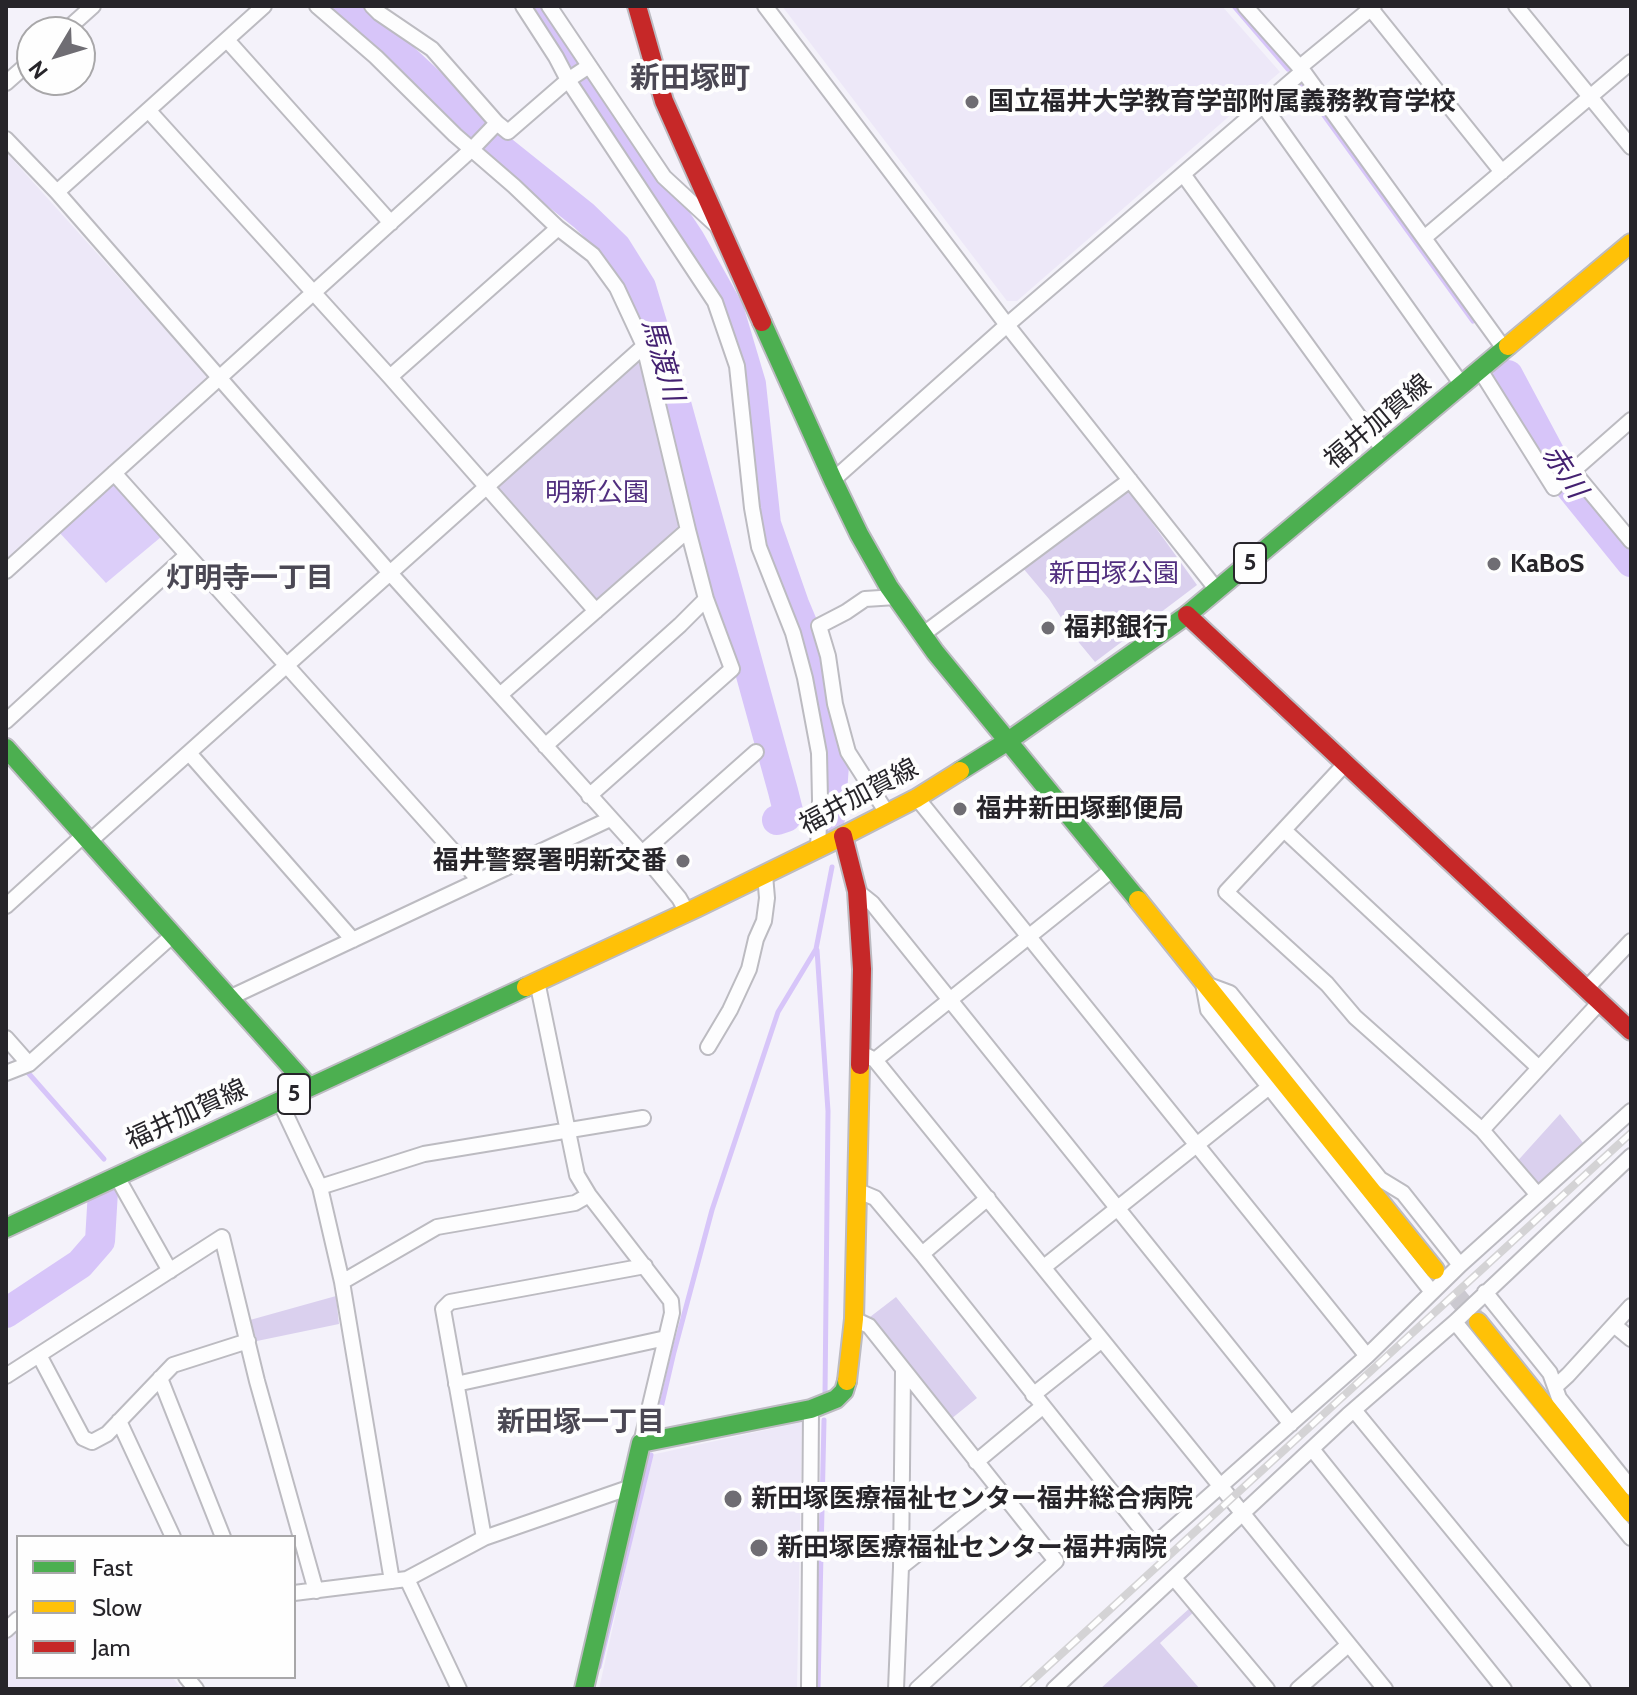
<!DOCTYPE html>
<meta charset="utf-8">
<style>
body{margin:0}
#map{position:relative;width:1637px;height:1695px;overflow:hidden;background:#f4f2fa;font-family:Cabin,sans-serif}
canvas{display:block}
.frame{position:absolute;inset:0;border:8px solid #27252a;pointer-events:none}
.legend{position:absolute;left:16px;top:1535px;width:280px;height:144px;box-sizing:border-box;background:#fefefe;border:2px solid #a8a7a9;margin:0;padding:10px 14px;list-style:none;font-size:24px;color:#27252a}
.legend li{display:flex;align-items:center;gap:16px;height:40px}
.legend b{width:40px;border:2px solid #a8a7a9}
.north{position:absolute;left:16px;top:16px;width:80px;height:80px;box-sizing:border-box;background:#fefefe;border:2px solid #a8a7a9;border-radius:50%;rotate:232deg;font-size:22px;font-weight:700;line-height:32px;text-align:center;color:#27252a}
.north::after{content:'';display:block;margin:auto;width:28px;height:36px;background:#6f6d73;clip-path:polygon(50% 0,100% 100%,50% 72%,0 100%)}
</style>
<div id="map">
<canvas width="1637" height="1695"></canvas>
<div class="frame"></div>
<ul class="legend">
<li><b style="height:10px;background:#4caf50"></b>Fast</li>
<li><b style="height:10px;background:#ffc107"></b>Slow</li>
<li><b style="height:10px;background:#c62828"></b>Jam</li>
</ul>
<div class="north">N</div>
</div>
<script>
const ctx = document.querySelector('canvas').getContext('2d');
ctx.lineJoin = 'round';
function paint(path, color) { ctx.fillStyle = color; ctx.fill(path, 'evenodd'); }
const shape = rows => new Path2D(rows.map(r => 'M' + r).join(''));
function stroke(path, color, width, dash) { ctx.strokeStyle = color; ctx.lineWidth = width; ctx.lineCap = dash ? 'butt' : 'round'; ctx.setLineDash(dash || []); ctx.stroke(path); }
function label(font, color, halo, rows, align = 'center') {
  ctx.font = font + ' Cabin,"Noto Sans JP",sans-serif'; ctx.lineWidth = 8; ctx.setLineDash([]); ctx.textBaseline = 'middle'; ctx.strokeStyle = halo; ctx.fillStyle = color; for (const [text, x, y, turn = 0] of rows) {
    ctx.save(); ctx.translate(x, y); ctx.rotate((+turn || 0) * Math.PI / 180); ctx.textAlign = isNaN(turn) ? turn : align; if (halo) ctx.strokeText(text, 0, 0); ctx.fillText(text, 0, 0); ctx.restore();
  }
}
paint(shape([
 [782,6,1222,6,1280,72,1017,301,1007,301],
 [6,152,210,379,6,563],
 [802,1422,797,1689,599,1689,651,1455],
 [18,1631,18,1677,172,1677,182,1689,6,1689,6,1641]
]), '#ede8f8');
paint(shape([
 [644,346,688,530,596,611,486,487],
 [1128,489,1197,585,1095,662,1071,633,1049,599,1022,567],
 [1560,1114,1588,1149,1537,1194,1513,1166],
 [336,1296,339,1324,257,1341,250,1320],
 [896,1297,977,1398,951,1419,870,1317],
 [1191,1607,1195,1611,1160,1643,1200,1689,1100,1689]
]), '#dad0ee');
paint(shape([
 [114,473,167,532,106,583,58,531]
]), '#dccef9');
stroke(shape([
 [1234,6,1288,69],
 [1302,85,1473,321],
 [817,950,828,1111,825,1394],
 [23,1067,104,1159],
 [657,1425,674,1352,712,1210,778,1012,816,949,832,867],
 [599,1667,651,1455],
 [818,1689,824,1420]
]), '#d7c5f9', 5);
stroke(shape([
 [348,6,504,152,584,216,616,247,641,287,674,396,783,791,788,811,786,817,777,820],
 [535,6,690,240,729,310,751,384,766,524,794,604,817,659,834,765,830,818],
 [1508,375,1563,478,1631,562],
 [6,1313,80,1264,100,1241,103,1191]
]), '#d7c5f9', 30);
stroke(shape([
 [1435,1270,1478,1322]
]), '#cbc9d0', 20, [20, 10]);
const street = shape([
 [317,6,376,57,455,135,514,186,558,228,593,255,617,288,644,346,688,530,500,695],
 [372,6,379,13,432,49,497,123,508,132,568,80,589,66],
 [523,6,556,57,568,80,715,302,737,366,752,508,759,547,793,633,805,678,819,753,820,800,818,848],
 [549,6,664,177,717,226],
 [765,6,1007,325,1217,590],
 [1245,6,1303,71,1505,350],
 [1516,6,1631,147],
 [1371,9,1502,172],
 [64,32,93,6],
 [227,40,391,223],
 [1300,67,1374,6],
 [6,83,32,60],
 [1263,105,1462,385],
 [149,111,390,377,596,611],
 [6,139,57,192,390,573,642,853,679,898,687,912],
 [1183,174,1384,451],
 [57,192,264,6],
 [1424,238,1631,62],
 [1480,370,1554,488,1563,478,1573,471],
 [390,377,558,228],
 [1631,420,1573,471,1631,541],
 [114,473,479,880],
 [833,480,1007,325,1303,71],
 [6,571,472,149,497,123],
 [922,635,1130,480],
 [6,721,187,555],
 [545,746,680,625,706,599],
 [189,753,353,940],
 [1345,764,1226,892,1327,984,1355,1017,1482,1130,1537,1194],
 [589,796,732,669,706,599,688,530],
 [917,798,1367,1356],
 [887,813,848,752,835,704,828,656,819,626,846,612,865,599,896,597],
 [1284,830,1539,1068],
 [90,841,644,346],
 [642,853,756,752],
 [857,891,872,903,1291,1424],
 [6,906,84,835],
 [537,981,577,1175,589,1195,671,1301,672,1313,641,1443],
 [1586,989,1631,941],
 [229,998,610,819],
 [6,1038,29,1064],
 [708,1047,730,1010,749,969,756,939,764,921,767,898,765,875],
 [861,1053,875,1060,1385,1689],
 [875,1060,1113,869],
 [6,1073,29,1064,173,935],
 [279,1100,320,1187,342,1282,392,1581],
 [1482,1130,1600,1002],
 [117,1177,170,1271],
 [320,1187,424,1154,643,1118],
 [856,1190,875,1198,922,1254,1154,1545,1367,1356,1460,1265,1631,1111],
 [922,1254,988,1198],
 [1044,1267,1269,1087],
 [342,1282,437,1227,575,1203,589,1195],
 [1432,1292,1208,1010,1203,983,1230,993,1380,1179,1403,1193,1460,1265],
 [1485,1292,1550,1373,1559,1398,1631,1488],
 [854,1319,869,1326,1056,1561,917,1689],
 [1455,1322,1631,1538],
 [1614,1325,1631,1339],
 [39,1355,83,1438,92,1442,107,1434,173,1365,248,1341],
 [6,1376,222,1237,257,1381,316,1591],
 [160,1378,223,1537],
 [456,1384,666,1338],
 [1556,1386,1568,1375,1631,1306],
 [1033,1395,1102,1340],
 [1354,1410,1583,1689],
 [119,1421,173,1537],
 [1312,1449,1504,1689],
 [976,1462,1042,1407],
 [484,1538,443,1309,450,1302,645,1266],
 [901,1567,997,1490],
 [1174,1578,1267,1689],
 [407,1579,459,1689],
 [294,1593,407,1579,484,1538,631,1487],
 [6,1630,18,1619],
 [186,1677,196,1689],
 [809,1689,811,1409],
 [896,1689,901,1567,903,1371],
 [1054,1689,1348,1415,1455,1322,1631,1156],
 [1298,1689,1348,1645]
]);
const fast = shape([
 [762,322,833,480,859,534,889,587,935,652,1138,900],
 [6,748,309,1087],
 [960,771,1008,741,1187,615,1508,346],
 [6,1228,526,987],
 [584,1689,641,1443,811,1409,836,1399,844,1391,847,1381]
]);
const slow = shape([
 [1508,346,1631,243],
 [1138,900,1435,1270],
 [526,987,696,908,837,839,917,798,960,771],
 [1478,1322,1631,1513],
 [847,1381,854,1319,860,1065]
]);
const jam = shape([
 [637,6,664,101,762,322],
 [1187,615,1631,1031],
 [843,836,857,891,862,969,860,1065]
]);
stroke(street, '#bcbbc1', 18);
stroke(fast, '#bcbbc1', 22);
stroke(slow, '#bcbbc1', 22);
stroke(jam, '#bcbbc1', 22);
stroke(street, '#fdfdfe', 14);
stroke(fast, '#4caf50', 18);
stroke(slow, '#ffc107', 18);
stroke(jam, '#c62828', 18);
const rail = shape([
 [1023,1689,1631,1133]
]);
stroke(rail, '#d4d3d5', 8);
stroke(rail, '#fefefe', 5, [15]);
for (const [x, y, r, color] of [
 [972,102,8,"#6f6d73"],
 [1494,564,8,"#6f6d73"],
 [1048,628,8,"#6f6d73"],
 [960,809,8,"#6f6d73"],
 [683,861,8,"#6f6d73"],
 [733,1499,10,"#6f6d73"],
 [759,1548,10,"#6f6d73"]
]) { const dot = new Path2D(); dot.arc(x, y, r, 0, 2 * Math.PI); ctx.fillStyle = color; ctx.fill(dot); stroke(dot, '#fefefe', 3); }
for (const [x, y, w] of [
 [1250,563,32],
 [294,1094,32]
]) { const box = new Path2D(); box.roundRect(x - w / 2, y - 20, w, 40, 6); ctx.fillStyle = '#fefefe'; ctx.fill(box); stroke(box, '#27252a', 2); }
label('bold 24px', '#27252a', null, [
 ["5",1250,563],
 ["5",294,1094]
]);
label('bold 26px', '#27252a', '#fefefe', [
 ["国立福井大学教育学部附属義務教育学校",988,102],
 ["KaBoS",1510,564],
 ["福邦銀行",1064,628],
 ["福井新田塚郵便局",976,809],
 ["福井警察署明新交番",667,861,"right"],
 ["新田塚医療福祉センター福井総合病院",751,1499],
 ["新田塚医療福祉センター福井病院",777,1548]
], 'left');
label('26px', '#27252a', '#fefefe', [
 ["福井加賀線",1378,422,-40],
 ["福井加賀線",859,797,-28],
 ["福井加賀線",187,1115,-25]
]);
label('26px', '#512f7f', '#fefefe', [
 ["明新公園",597,493],
 ["新田塚公園",1114,574]
]);
label('italic 28px', '#442171', '#fefefe', [
 ["馬渡川",662,360,74],
 ["赤川",1564,472,57]
]);
label('bold 28px', '#4b4854', '#fefefe', [
 ["灯明寺一丁目",250,579],
 ["新田塚一丁目",581,1423]
]);
label('bold 30px', '#4b4854', '#fefefe', [
 ["新田塚町",690,79]
]);
</script>
